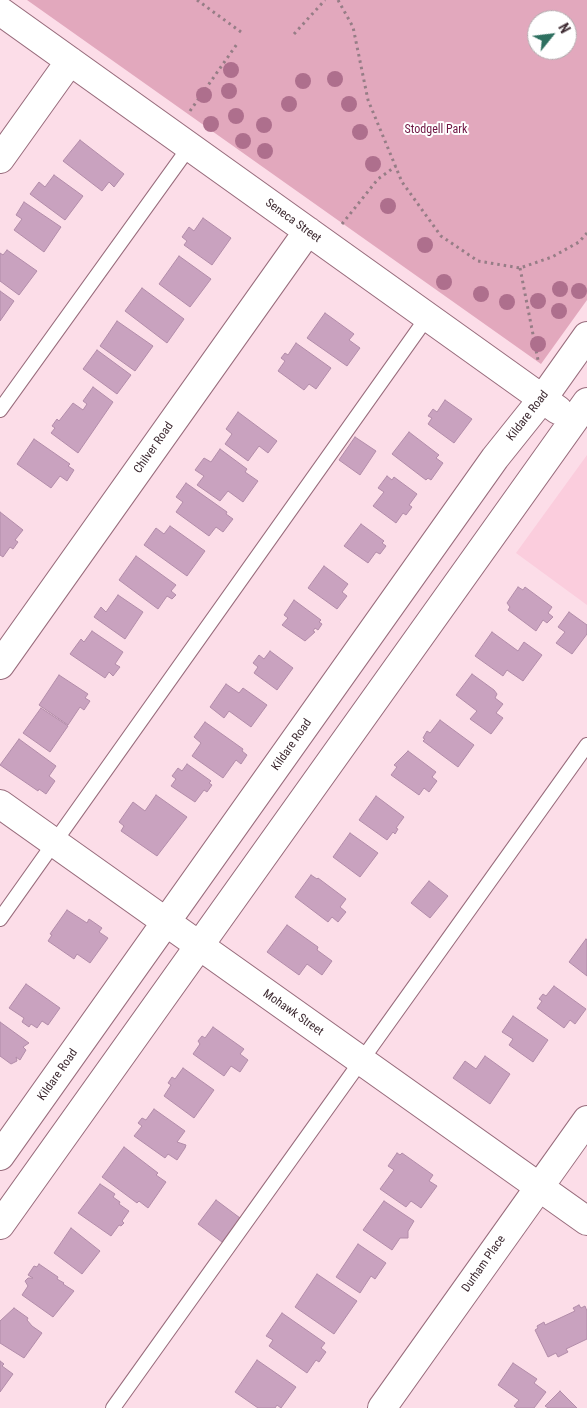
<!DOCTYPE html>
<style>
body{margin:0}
#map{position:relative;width:587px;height:1408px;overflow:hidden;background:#fcdde8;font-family:"Roboto Condensed",sans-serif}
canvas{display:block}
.north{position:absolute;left:527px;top:10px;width:50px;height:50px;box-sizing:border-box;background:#fff;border:1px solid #b2aaad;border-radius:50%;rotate:61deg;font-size:14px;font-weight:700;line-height:20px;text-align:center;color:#3e2b32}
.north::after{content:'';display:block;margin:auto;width:18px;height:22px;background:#2e7060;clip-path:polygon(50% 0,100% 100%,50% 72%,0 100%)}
</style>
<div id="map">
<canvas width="587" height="1408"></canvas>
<div class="north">N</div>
</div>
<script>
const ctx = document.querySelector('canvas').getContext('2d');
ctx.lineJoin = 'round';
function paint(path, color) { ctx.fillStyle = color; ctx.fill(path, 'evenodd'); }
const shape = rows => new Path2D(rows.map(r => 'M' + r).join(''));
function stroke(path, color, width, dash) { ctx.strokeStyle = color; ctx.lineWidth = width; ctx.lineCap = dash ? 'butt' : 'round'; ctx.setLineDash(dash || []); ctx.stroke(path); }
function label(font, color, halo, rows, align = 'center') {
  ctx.font = font + ' "Roboto Condensed",sans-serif'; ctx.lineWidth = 4; ctx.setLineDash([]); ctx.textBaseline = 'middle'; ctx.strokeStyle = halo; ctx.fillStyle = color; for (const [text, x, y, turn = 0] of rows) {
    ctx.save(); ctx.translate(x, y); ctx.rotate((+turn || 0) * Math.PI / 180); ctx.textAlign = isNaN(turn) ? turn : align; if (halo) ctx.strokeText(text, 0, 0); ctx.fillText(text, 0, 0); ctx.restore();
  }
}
paint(shape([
 [587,455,587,605,516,553]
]), '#fbcddd');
paint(shape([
 [27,0,587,0,587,300,541,364],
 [537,20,567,20,567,50,537,50]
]), '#e2a8bd');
const building = shape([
 [80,140,124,174,114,187,109,182,102,191,63,161,80,140],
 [54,175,83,196,65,220,30,194,39,182,45,187,54,175],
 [24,202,61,227,44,252,14,230,22,219,16,215,24,202],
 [203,218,231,238,212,265,184,245,187,241,182,237,189,227,194,231,203,218],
 [7,250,37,271,19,295,0,281,0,253,3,255,7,250],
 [179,256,211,279,190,307,159,284,179,256],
 [142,288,184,319,167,343,125,311,142,288],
 [0,291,14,301,0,321,0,291],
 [325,313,354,334,349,340,360,348,347,366,307,338,325,313],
 [117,321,153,346,135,371,100,346,117,321],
 [296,343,331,368,316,389,309,384,304,390,278,371,285,361,281,358,285,353,288,355,296,343],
 [97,350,131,375,117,394,83,369,97,350],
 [93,387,113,402,78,453,51,433,55,428,52,426,57,419,59,421,73,403,83,410,87,404,83,401,93,387],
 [445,400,472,419,454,443,428,424,432,418,428,416,433,409,437,412,445,400],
 [238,412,277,441,268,453,259,446,248,461,225,444,232,434,226,429,238,412],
 [409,432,439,455,436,458,443,463,431,480,428,478,426,480,392,454,409,432],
 [355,437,376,451,360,475,339,460,355,437],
 [34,439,70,464,68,466,74,470,67,481,60,476,51,488,17,464,34,439],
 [220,449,247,469,245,472,258,481,243,502,228,491,220,501,197,485,204,476,195,470,204,458,211,462,220,449],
 [387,476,392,480,394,477,417,494,409,505,412,507,406,515,403,513,396,523,373,506,384,492,378,488,387,476],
 [186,483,227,512,226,514,233,519,223,532,216,527,209,536,176,512,183,502,176,497,186,483],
 [0,512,23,530,15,540,18,542,13,549,10,547,3,557,0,555,0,512],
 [361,524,384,541,382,543,386,546,380,554,376,552,368,563,344,546,361,524],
 [170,526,205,551,187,576,144,545,156,528,164,534,170,526],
 [136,556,176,585,171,591,176,595,172,599,167,596,158,609,119,580,136,556],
 [324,566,348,584,342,592,347,596,337,609,308,588,324,566],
 [518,587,523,590,525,587,552,607,548,613,553,617,547,623,543,620,536,631,508,610,510,607,507,603,518,587],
 [118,595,143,612,125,639,94,617,101,607,106,612,118,595],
 [294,600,321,620,319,622,322,624,318,630,315,628,313,631,315,632,305,641,282,625,288,618,284,615,294,600],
 [569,612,587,625,587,634,572,654,556,643,565,632,558,627,569,612],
 [92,631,123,652,115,664,120,667,113,676,109,672,105,678,70,654,81,639,84,642,92,631],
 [492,632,518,651,524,642,542,655,523,681,507,670,503,676,475,656,492,632],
 [270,651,293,668,277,690,254,673,258,667,253,663,259,655,264,659,270,651],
 [472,674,494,690,497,694,495,698,503,704,496,713,503,718,491,734,470,719,477,711,456,695,472,674],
 [59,675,88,694,85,698,90,701,84,710,80,707,68,725,39,705,59,675],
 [226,684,239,693,243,688,267,705,251,727,229,711,224,718,210,707,226,684],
 [41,708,68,726,50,752,23,733,41,708],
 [440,720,474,745,458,767,423,741,425,739,423,738,427,731,430,733,440,720],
 [205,722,243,749,242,751,247,755,241,764,236,760,223,778,192,756,201,743,194,737,205,722],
 [19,739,56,766,49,776,55,781,46,794,39,789,38,791,0,765,19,739],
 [408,751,436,772,432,777,437,781,429,792,424,788,419,795,391,775,397,767,394,765,408,751],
 [187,764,211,781,209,783,212,785,207,792,204,790,195,802,171,786,176,779,172,776,178,768,182,771,187,764],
 [156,795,187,817,157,856,121,831,124,826,119,822,133,802,145,811,156,795],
 [376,796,404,817,396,828,398,829,395,834,393,832,387,840,359,820,376,796],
 [350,833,378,853,360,877,333,857,350,833],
 [311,875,317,879,318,878,346,899,340,907,346,912,338,922,332,917,328,922,295,897,311,875],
 [429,881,448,896,430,918,411,903,429,881],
 [67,910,87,923,89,919,102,928,99,932,108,938,90,963,77,954,74,959,48,941,52,935,50,934,67,910],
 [287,925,318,947,317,950,332,961,322,975,307,964,299,975,267,952,287,925],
 [586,939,587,940,587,976,569,962,586,939],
 [26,984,60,1008,48,1025,42,1021,37,1028,31,1024,29,1027,22,1022,24,1018,9,1008,26,984],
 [554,986,586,1009,575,1024,570,1020,564,1028,537,1008,542,1001,539,999,543,994,546,996,554,986],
 [513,1016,548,1040,533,1062,509,1045,513,1039,502,1032,513,1016],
 [0,1022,29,1043,23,1047,26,1050,20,1060,16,1057,17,1061,11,1064,0,1056,0,1022],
 [213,1027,244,1049,240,1054,248,1060,240,1072,231,1066,224,1076,193,1054,200,1044,198,1041,202,1036,205,1038,213,1027],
 [485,1056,510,1074,490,1104,453,1078,465,1061,476,1069,485,1056],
 [183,1068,214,1090,194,1118,164,1096,171,1085,168,1083,172,1077,175,1079,183,1068],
 [154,1109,185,1131,177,1142,186,1145,185,1148,177,1160,168,1154,165,1158,134,1136,142,1126,138,1123,142,1118,146,1120,154,1109],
 [124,1147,158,1173,156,1175,166,1182,148,1208,139,1201,137,1203,102,1177,124,1147],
 [397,1153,400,1155,402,1153,433,1175,429,1181,437,1186,421,1208,411,1201,406,1207,380,1189,394,1170,388,1166,397,1153],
 [100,1184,115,1194,113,1197,120,1202,119,1204,129,1211,122,1221,124,1223,121,1226,119,1225,111,1236,78,1213,100,1184],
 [216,1200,240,1218,222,1242,198,1224,216,1200],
 [384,1201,414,1221,408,1231,408,1238,400,1238,392,1250,363,1230,384,1201],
 [71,1228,100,1251,82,1274,54,1253,71,1228],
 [358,1244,386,1263,375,1279,371,1276,360,1293,336,1277,358,1244],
 [39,1264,58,1277,57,1279,64,1283,63,1284,74,1291,53,1317,22,1295,28,1286,25,1281,28,1278,33,1278,28,1275,34,1266,37,1267,39,1264],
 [317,1274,357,1301,334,1334,295,1307,317,1274],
 [579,1305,581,1308,585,1306,587,1311,587,1339,566,1349,568,1352,558,1357,556,1353,548,1357,535,1330,538,1328,537,1326,544,1322,545,1325,575,1311,573,1308,579,1305],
 [14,1308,28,1318,27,1320,32,1326,42,1333,24,1358,0,1343,0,1321,14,1308],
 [282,1313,325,1343,321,1348,326,1352,319,1362,316,1360,307,1373,269,1346,273,1340,266,1336,282,1313],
 [257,1360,296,1387,281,1408,277,1405,275,1408,258,1408,235,1392,257,1360],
 [0,1361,4,1364,2,1366,13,1374,0,1392,0,1361],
 [513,1363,537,1379,534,1383,546,1392,534,1408,517,1408,514,1406,519,1400,498,1385,513,1363],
 [560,1391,577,1408,548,1408,545,1406,560,1391]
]);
paint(building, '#c9a2bf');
stroke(building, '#b28ca9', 1);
const lane = shape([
 [0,410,190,146],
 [0,919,428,316],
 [113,1408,587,745]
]);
const street = shape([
 [0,11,558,410],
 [0,159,70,61],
 [0,665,308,231],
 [0,804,587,1221],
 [0,1156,495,458,543,398,587,336],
 [0,1225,587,402],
 [382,1408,587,1120]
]);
stroke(lane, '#986c7c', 16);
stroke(street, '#986c7c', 30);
stroke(shape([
 [197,0,241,32],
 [338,0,353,27,368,100,402,182,441,236,478,261,520,268,552,257,579,242,587,233],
 [294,34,325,0],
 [190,111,237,44],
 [342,224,378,179,396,166],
 [520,268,538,360]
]), '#967d86', 3, [2.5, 4]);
stroke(lane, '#fff', 14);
stroke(street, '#fff', 28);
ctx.fillStyle = '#ae6f8d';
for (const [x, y] of [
 [231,70],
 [335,79],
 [303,81],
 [229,91],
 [204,95],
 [289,104],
 [349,104],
 [236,116],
 [211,124],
 [264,125],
 [360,132],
 [243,141],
 [265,151],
 [373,164],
 [388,206],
 [425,245],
 [444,282],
 [560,289],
 [579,291],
 [481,294],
 [538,301],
 [507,302],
 [559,311],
 [538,344]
]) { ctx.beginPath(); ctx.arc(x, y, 8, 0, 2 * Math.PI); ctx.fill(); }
label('12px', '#6e1542', '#fff', [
 ["Stodgell Park",436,130]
]);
label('12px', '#3e2b32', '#fff', [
 ["Seneca Street",293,221,36],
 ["Kildare Road",528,416,-52],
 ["Chilver Road",154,448,-55],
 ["Kildare Road",292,745,-55],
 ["Mohawk Street",293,1013,35],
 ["Kildare Road",58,1075,-55],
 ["Durham Place",484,1264,-55]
]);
</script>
